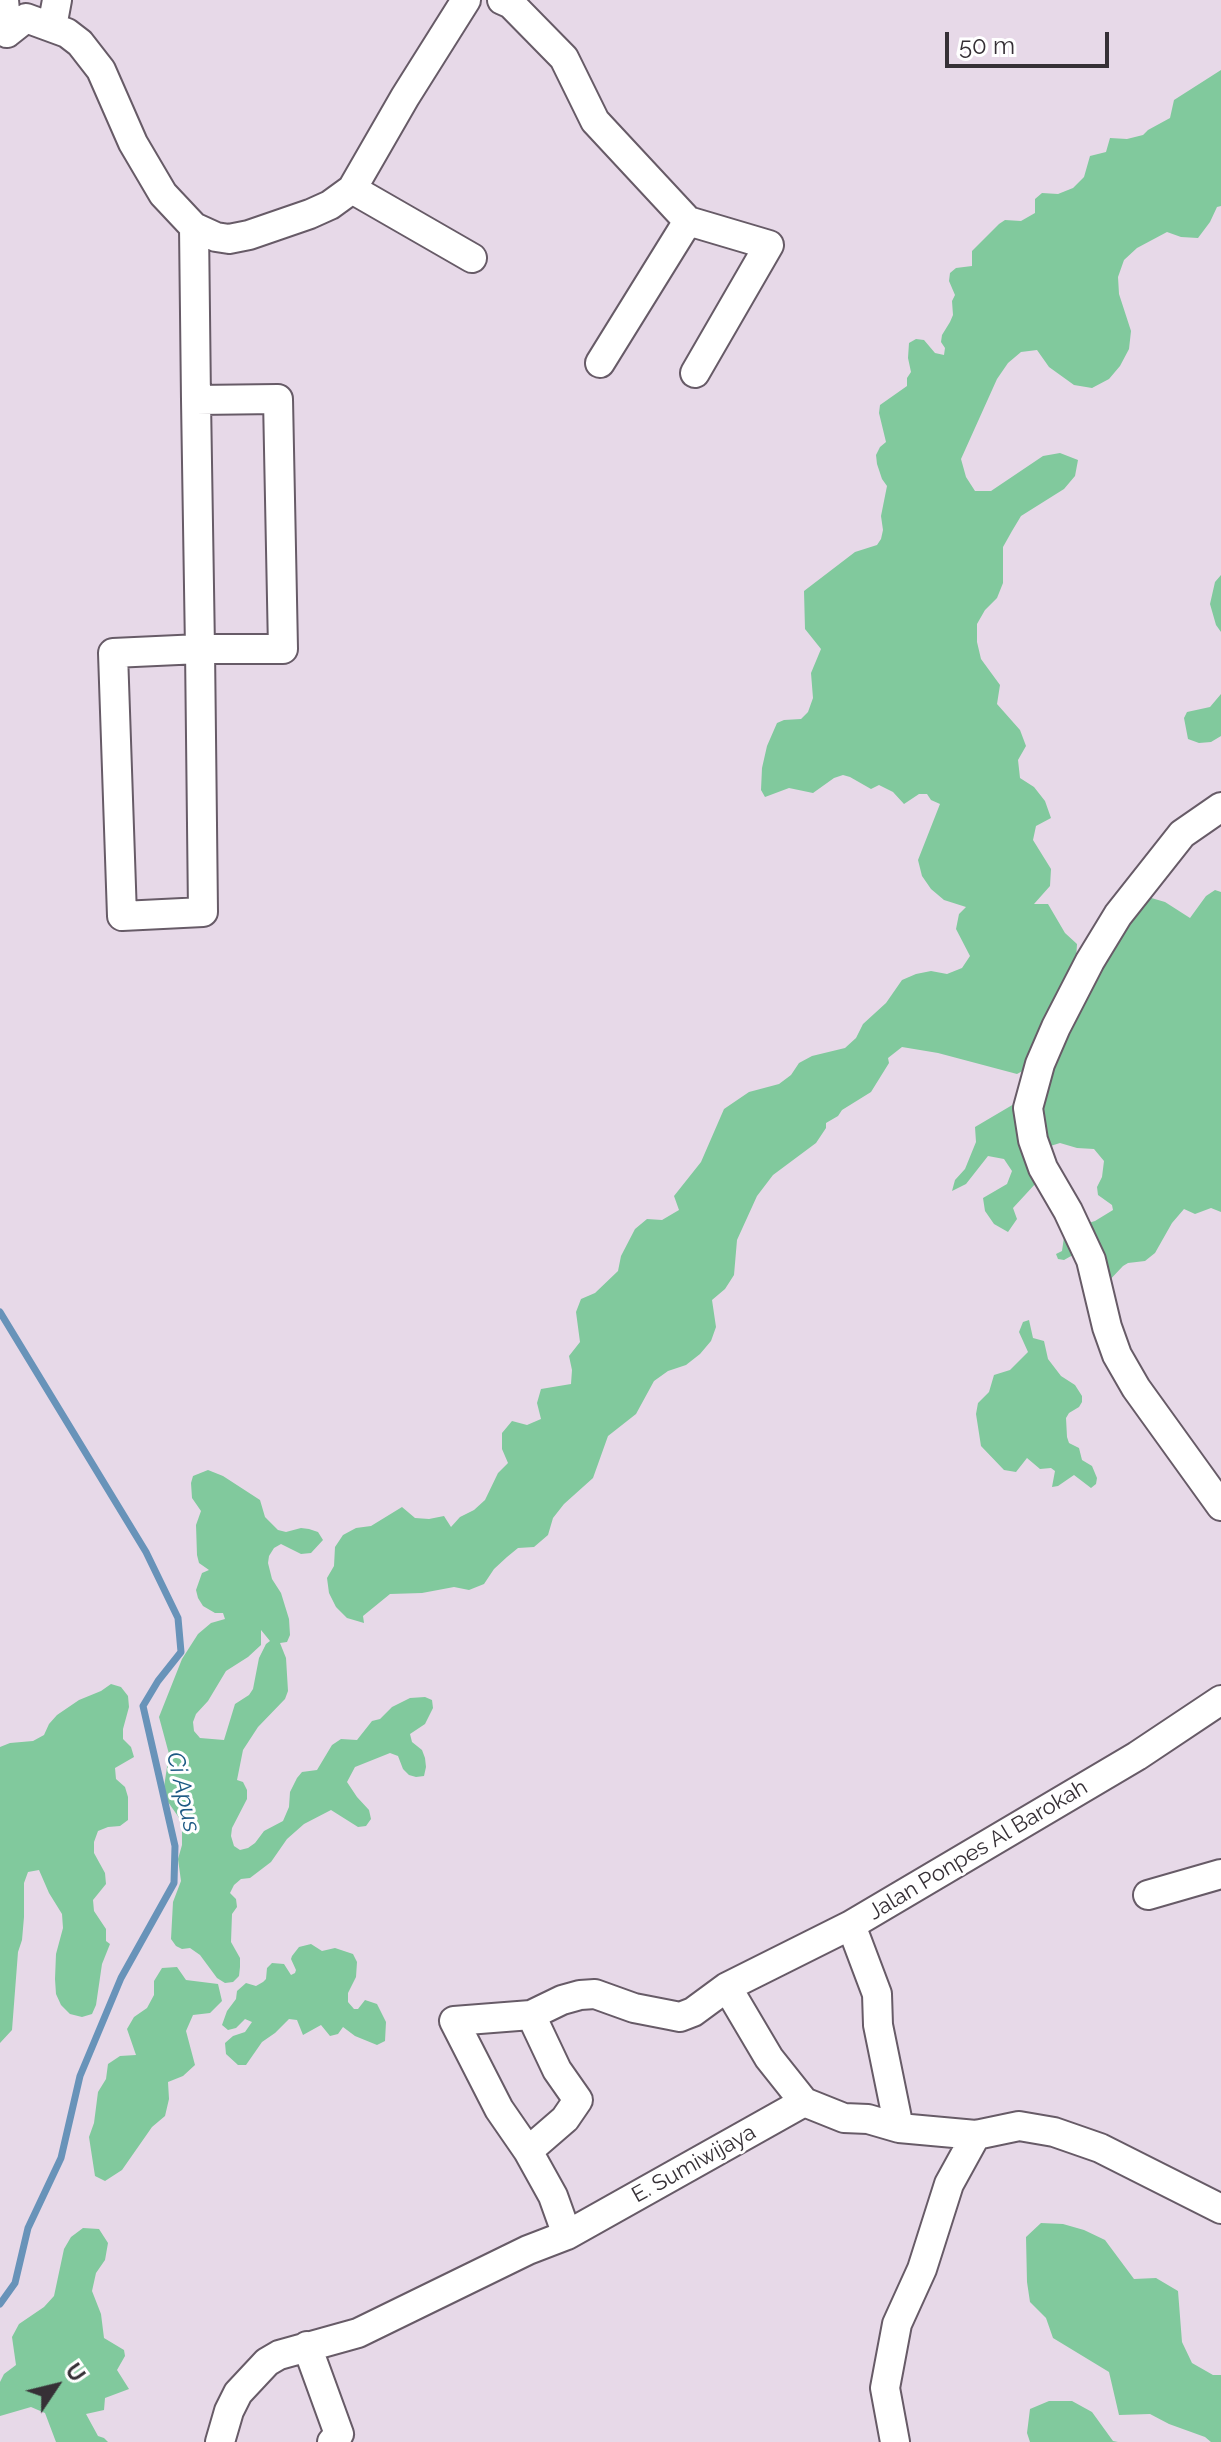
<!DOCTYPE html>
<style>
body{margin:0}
#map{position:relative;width:1221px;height:2442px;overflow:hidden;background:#e7d9e8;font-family:Raleway,sans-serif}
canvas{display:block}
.north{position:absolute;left:16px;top:2346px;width:80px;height:80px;-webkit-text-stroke:6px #fff;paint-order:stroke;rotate:55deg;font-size:22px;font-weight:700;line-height:32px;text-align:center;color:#363036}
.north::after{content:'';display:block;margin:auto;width:28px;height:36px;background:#363036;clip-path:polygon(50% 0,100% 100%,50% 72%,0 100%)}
.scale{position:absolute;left:945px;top:32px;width:164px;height:36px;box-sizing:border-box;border:4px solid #363036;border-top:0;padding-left:10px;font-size:24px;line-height:28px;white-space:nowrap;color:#363036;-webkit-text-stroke:6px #fff;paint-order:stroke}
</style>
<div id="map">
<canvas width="1221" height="2442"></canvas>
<div class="north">U</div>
<div class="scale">50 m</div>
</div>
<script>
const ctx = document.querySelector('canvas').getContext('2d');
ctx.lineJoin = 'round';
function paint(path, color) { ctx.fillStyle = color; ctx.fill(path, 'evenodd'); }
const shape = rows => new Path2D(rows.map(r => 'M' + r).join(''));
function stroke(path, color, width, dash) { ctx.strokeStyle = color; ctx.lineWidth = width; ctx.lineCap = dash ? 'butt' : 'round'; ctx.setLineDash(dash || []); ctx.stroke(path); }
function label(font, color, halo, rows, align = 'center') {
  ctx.font = font + ' Raleway,sans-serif'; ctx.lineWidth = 6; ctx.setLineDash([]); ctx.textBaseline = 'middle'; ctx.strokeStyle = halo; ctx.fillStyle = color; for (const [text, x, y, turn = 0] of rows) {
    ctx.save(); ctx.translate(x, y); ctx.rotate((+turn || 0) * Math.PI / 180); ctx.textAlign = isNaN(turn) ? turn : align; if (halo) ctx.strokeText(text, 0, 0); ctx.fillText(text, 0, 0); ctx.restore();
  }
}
paint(shape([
 [1221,70,1221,206,1217,207,1210,222,1198,238,1181,237,1167,232,1137,248,1124,260,1118,277,1119,294,1131,331,1129,349,1120,366,1109,379,1092,388,1074,385,1049,367,1037,350,1021,352,1008,363,997,379,961,459,966,477,975,491,991,491,1043,456,1060,453,1078,460,1075,476,1064,489,1021,516,1012,531,1003,547,1003,583,997,598,985,610,977,624,977,642,981,659,1000,685,997,704,1020,730,1026,746,1018,760,1020,778,1034,787,1045,801,1051,818,1036,826,1033,840,1051,869,1050,886,1034,904,1048,904,1065,933,1077,944,1076,960,1148,897,1165,902,1190,918,1206,896,1215,890,1221,892,1221,1212,1211,1208,1195,1214,1184,1209,1172,1223,1155,1253,1145,1261,1128,1263,1123,1266,1105,1285,1080,1251,1064,1260,1058,1259,1056,1254,1062,1251,1065,1230,1095,1221,1113,1210,1112,1205,1098,1195,1097,1187,1102,1177,1104,1161,1094,1149,1077,1148,1060,1143,1044,1148,1037,1182,1013,1208,1017,1219,1008,1232,994,1224,985,1211,983,1198,1007,1184,1012,1171,1004,1159,988,1156,966,1184,952,1191,955,1180,965,1169,976,1142,975,1127,1014,1104,1027,1108,1032,1066,1017,1074,938,1053,902,1047,888,1058,889,1063,871,1092,842,1110,838,1116,826,1123,826,1128,816,1143,773,1175,757,1196,737,1240,734,1275,725,1289,712,1300,716,1327,711,1341,700,1354,686,1365,668,1371,654,1381,636,1414,608,1436,593,1478,564,1504,553,1518,548,1535,534,1547,518,1548,507,1557,494,1569,484,1584,469,1590,454,1587,422,1593,390,1594,363,1616,364,1623,347,1618,336,1607,329,1593,327,1578,334,1566,335,1547,343,1535,356,1528,371,1526,402,1507,415,1518,429,1519,444,1516,451,1527,460,1517,474,1510,485,1500,498,1473,508,1463,502,1449,502,1433,512,1421,527,1425,541,1419,537,1403,541,1389,571,1384,572,1370,569,1356,580,1342,576,1312,581,1299,595,1293,618,1271,621,1256,635,1229,647,1219,662,1220,679,1210,674,1196,701,1162,724,1109,749,1092,779,1084,791,1075,799,1063,812,1056,845,1048,856,1038,863,1024,886,1003,902,980,916,974,931,971,947,974,962,968,970,956,956,929,959,914,966,907,944,900,931,889,922,876,918,860,940,804,931,800,927,794,919,794,904,804,893,792,879,785,871,789,850,777,843,775,834,778,813,793,789,788,765,797,761,790,762,768,767,746,777,723,784,720,801,719,808,712,813,698,811,673,821,649,805,629,804,591,855,552,877,545,881,539,883,530,881,516,887,486,882,479,877,464,876,455,880,447,886,442,879,413,880,405,907,386,907,378,911,372,908,358,909,343,916,339,924,340,935,353,944,355,945,348,941,342,942,335,950,322,953,315,952,301,955,295,949,281,950,273,956,268,972,266,972,251,999,224,1005,220,1021,221,1035,213,1035,199,1042,193,1058,194,1073,188,1084,177,1090,156,1106,152,1110,138,1127,139,1143,135,1148,130,1170,118,1174,100],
 [1221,575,1221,632,1216,625,1210,604,1215,582],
 [1221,694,1221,736,1211,742,1199,743,1188,739,1184,718,1187,712,1210,707],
 [1029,1320,1033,1338,1044,1341,1048,1359,1061,1376,1075,1385,1082,1396,1082,1402,1079,1407,1069,1413,1066,1418,1067,1437,1069,1443,1079,1448,1082,1460,1092,1466,1097,1478,1096,1484,1091,1488,1074,1475,1058,1486,1052,1487,1055,1471,1051,1468,1040,1469,1027,1458,1016,1472,1004,1470,981,1446,976,1414,978,1403,989,1392,994,1375,1010,1370,1028,1352,1019,1332,1023,1322],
 [208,1470,223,1476,260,1500,265,1517,278,1530,286,1532,301,1528,309,1529,318,1532,323,1540,311,1553,301,1554,281,1544,274,1548,269,1556,268,1563,272,1579,281,1593,289,1619,290,1635,287,1642,280,1643,286,1658,288,1691,285,1699,258,1727,243,1750,237,1780,243,1782,247,1790,247,1799,232,1828,231,1836,234,1846,240,1850,248,1848,255,1843,264,1831,283,1821,289,1807,290,1792,297,1778,302,1772,317,1770,332,1745,341,1739,357,1740,372,1721,380,1719,392,1707,410,1698,425,1697,432,1700,433,1708,425,1724,410,1734,412,1742,422,1750,425,1758,426,1767,424,1776,416,1777,409,1775,403,1769,398,1756,390,1753,355,1767,347,1782,357,1797,369,1810,371,1819,366,1826,358,1827,331,1810,304,1824,287,1839,271,1862,250,1878,241,1879,234,1885,230,1893,236,1899,237,1907,232,1914,231,1942,240,1958,240,1967,239,1976,233,1982,225,1983,217,1978,200,1955,190,1948,182,1949,176,1946,171,1939,173,1902,181,1881,178,1859,182,1845,182,1822,168,1802,164,1787,169,1754,159,1717,182,1659,198,1634,211,1623,225,1619,223,1613,215,1613,203,1606,198,1598,196,1590,202,1573,209,1570,199,1563,197,1555,196,1525,201,1511,192,1498,191,1483,193,1476],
 [261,1630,270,1641,266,1644,259,1658,253,1689,249,1695,235,1704,224,1740,200,1738,194,1731,193,1722,196,1714,208,1701,226,1671,248,1657,261,1645],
 [111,1684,121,1687,128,1696,129,1707,123,1729,123,1739,131,1747,134,1757,115,1768,116,1779,125,1787,128,1797,128,1820,120,1826,108,1827,98,1831,94,1842,94,1853,105,1873,106,1884,93,1900,94,1911,106,1929,106,1941,110,1944,102,1964,96,2005,92,2014,82,2017,70,2014,61,2005,56,1994,55,1979,56,1954,63,1928,62,1914,49,1893,39,1870,28,1872,24,1883,24,1917,22,1940,18,1952,12,2030,0,2043,0,1747,10,1743,33,1741,44,1735,49,1724,57,1715,79,1700,101,1691],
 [311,1944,322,1951,335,1948,353,1954,357,1962,356,1977,348,1993,348,2002,354,2009,358,2009,365,2000,377,2004,386,2022,385,2041,377,2045,355,2036,343,2027,338,2034,330,2036,321,2025,303,2035,297,2020,289,2019,275,2033,262,2042,246,2065,238,2065,226,2054,225,2043,233,2036,245,2032,252,2022,245,2019,236,2028,228,2030,222,2025,227,2011,236,1999,237,1991,246,1983,256,1986,263,1982,266,1979,267,1968,272,1963,284,1964,291,1975,295,1973,296,1970,291,1959,292,1956,299,1947],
 [177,1967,186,1980,218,1984,222,2001,210,2013,193,2015,186,2031,195,2065,183,2076,168,2082,169,2099,165,2116,152,2127,122,2170,105,2181,95,2176,89,2137,94,2123,98,2092,106,2079,108,2064,120,2056,136,2055,127,2029,134,2017,147,2008,154,1995,154,1981,162,1968],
 [1041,2223,1063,2224,1084,2230,1105,2240,1134,2279,1156,2278,1178,2291,1182,2342,1192,2363,1213,2375,1221,2375,1221,2442,1211,2442,1205,2437,1169,2424,1150,2414,1119,2415,1109,2372,1053,2338,1046,2318,1030,2302,1027,2282,1026,2237],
 [83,2228,99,2229,108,2243,105,2260,96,2273,92,2291,101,2314,104,2338,124,2350,125,2356,117,2370,129,2389,105,2398,104,2410,86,2414,98,2436,104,2438,108,2442,56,2442,45,2413,31,2407,0,2416,0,2382,4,2374,16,2365,12,2337,19,2324,44,2307,54,2296,64,2249,71,2237],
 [1049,2401,1072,2401,1092,2412,1113,2441,1118,2442,1030,2442,1027,2433,1030,2409]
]), '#81c99d');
stroke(shape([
 [0,1312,146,1552,178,1618,181,1652,158,1681,143,1706,175,1846,174,1883,121,1978,80,2076,61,2158,28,2228,15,2283,0,2304]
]), '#6893b9', 7);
const minor = shape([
 [4,0,7,33],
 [502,0,511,4,564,58,595,121,688,221,769,245,695,373],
 [52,27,57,0],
 [7,33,26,18,67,33,80,43,101,70,133,143,163,194,194,227,216,237,229,239,249,235,310,214,330,205,352,189,405,97,466,0],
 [352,189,472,258],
 [194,227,196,400,200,649,203,912,122,916,113,653,200,649,283,649,278,399,196,400],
 [600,363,688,221],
 [1221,807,1182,834,1118,915,1090,961,1056,1027,1040,1064,1028,1108,1033,1140,1043,1168,1068,1211,1091,1260,1107,1327,1117,1355,1136,1388,1221,1506],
 [1148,1895,1221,1874],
 [851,1925,877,1994,878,2025,899,2128],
 [727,1987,769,2058,804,2102],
 [528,2151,565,2119,578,2100,557,2070,531,2015],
 [567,2235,553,2196,528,2151,499,2109,454,2021,531,2015,562,2000,580,1995,595,1994,634,2008,670,2015,680,2017,693,2012,727,1987,851,1925,1137,1756,1221,1700],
 [307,2346,339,2434,332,2442],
 [220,2442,229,2411,238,2393,267,2362,279,2355,358,2333,528,2250,567,2235,804,2102,844,2118,868,2119,899,2128,976,2135,1019,2126,1054,2132,1100,2148,1221,2209],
 [895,2442,885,2388,897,2324,922,2269,949,2184,976,2135]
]);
stroke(minor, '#675b67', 32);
stroke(minor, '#fff', 28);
label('22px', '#363036', '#fff', [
 ["Jalan Ponpes Al Barokah",978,1850,-31],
 ["E. Sumiwijaya",694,2164,-29]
]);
label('italic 24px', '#1d5a84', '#fff', [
 ["Ci Apus",183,1792,77]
]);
</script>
